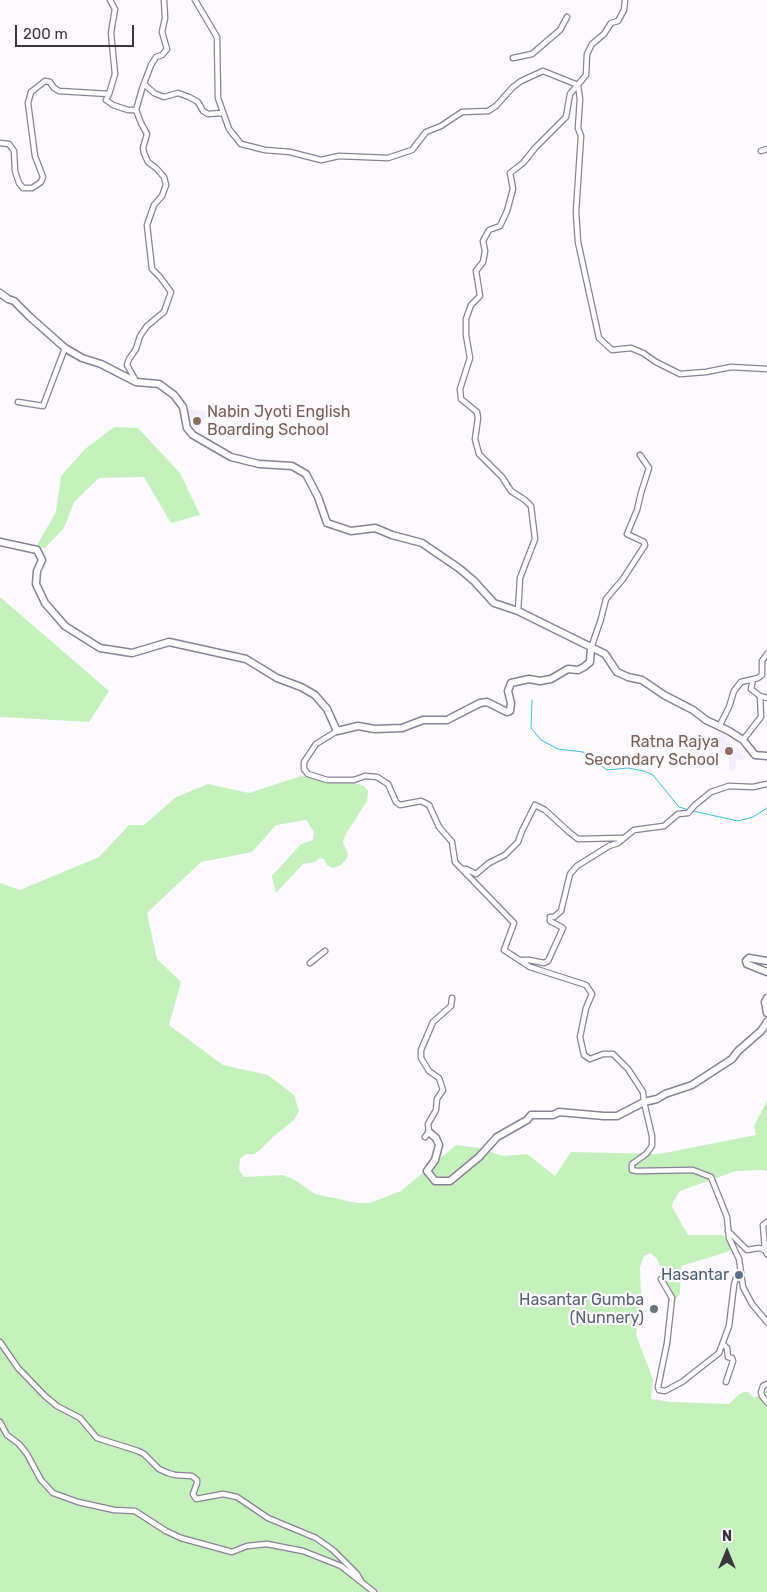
<!DOCTYPE html>
<style>
body{margin:0}
#map{position:relative;width:767px;height:1592px;overflow:hidden;background:#fcfafe;font-family:Rubik,sans-serif}
canvas{display:block}
.north{position:absolute;left:702px;top:1527px;width:50px;height:50px;-webkit-text-stroke:4px #fcfafe;paint-order:stroke;rotate:0deg;font-size:14px;font-weight:700;line-height:20px;text-align:center;color:#39363d}
.north::after{content:'';display:block;margin:auto;width:18px;height:22px;background:#39363d;clip-path:polygon(50% 0,100% 100%,50% 72%,0 100%)}
.scale{position:absolute;left:15px;top:25px;width:119px;height:22px;box-sizing:border-box;border:2px solid #39363d;border-top:0;padding-left:6px;font-size:15px;line-height:18px;white-space:nowrap;color:#39363d;-webkit-text-stroke:4px #fcfafe;paint-order:stroke}
</style>
<div id="map">
<canvas width="767" height="1592"></canvas>
<div class="north">N</div>
<div class="scale">200 m</div>
</div>
<script>
const ctx = document.querySelector('canvas').getContext('2d');
ctx.lineJoin = 'round';
function paint(path, color) { ctx.fillStyle = color; ctx.fill(path, 'evenodd'); }
const shape = rows => new Path2D(rows.map(r => 'M' + r).join(''));
function stroke(path, color, width, dash) { ctx.strokeStyle = color; ctx.lineWidth = width; ctx.lineCap = dash ? 'butt' : 'round'; ctx.setLineDash(dash || []); ctx.stroke(path); }
function label(font, color, halo, rows, align = 'center') {
  ctx.font = font + ' Rubik,sans-serif'; ctx.lineWidth = 4.5; ctx.setLineDash([]); ctx.textBaseline = 'middle'; ctx.strokeStyle = halo; ctx.fillStyle = color; for (const [text, x, y, turn = 0] of rows) {
    ctx.save(); ctx.translate(x, y); ctx.rotate((+turn || 0) * Math.PI / 180); ctx.textAlign = isNaN(turn) ? turn : align; if (halo) ctx.strokeText(text, 0, 0); ctx.fillText(text, 0, 0); ctx.restore();
  }
}
paint(shape([
 [188,409,204,411,211,413,210,417,206,418,196,429,192,424,188,415],
 [722,730,729,734,726,741,735,746,746,758,742,761,736,759,735,771,729,771,729,758,716,749,715,745]
]), '#f4edfc');
paint(shape([
 [114,427,138,428,180,473,200,515,171,523,144,477,99,478,74,502,64,528,45,548,36,547,56,512,61,476,85,449],
 [0,597,109,691,89,722,0,717],
 [301,776,352,782,364,786,368,791,367,801,345,835,343,843,348,854,347,858,341,865,333,868,327,865,324,859,320,858,315,862,303,864,276,893,272,876,301,844,313,840,314,832,306,820,276,825,252,852,201,862,147,913,157,959,181,982,169,1025,223,1065,268,1075,294,1095,299,1111,294,1120,274,1136,260,1150,254,1154,246,1154,240,1159,239,1170,244,1177,283,1175,295,1180,315,1194,357,1203,370,1203,401,1191,456,1145,479,1148,503,1156,527,1154,555,1176,571,1152,659,1154,756,1135,754,1126,767,1101,767,1171,762,1170,736,1171,680,1191,673,1202,672,1207,688,1235,723,1235,734,1250,681,1266,680,1295,674,1300,657,1259,651,1253,644,1256,640,1267,641,1296,636,1335,653,1379,651,1399,671,1402,729,1404,738,1395,744,1392,748,1392,754,1398,767,1391,767,1592,0,1592,0,883,20,890,99,857,129,825,144,825,176,797,208,784,249,793]
]), '#c5f0be');
stroke(shape([
 [532,700,531,728,541,740,558,749,583,752,607,770,628,768,644,771,653,775,679,807,689,810],
 [693,811,738,821,753,817,767,808]
]), '#3fbedb', 1);
const street = shape([
 [195,0,217,37,218,98,229,129,241,144,265,150,290,152,321,160,339,156,388,158,412,150,426,132,441,126,462,112,488,111,496,106,513,87,521,81,543,71,578,85],
 [513,58,532,54,560,30,567,17],
 [144,84,154,93,164,97,178,93,189,97,198,102,203,111,208,114,222,113],
 [578,85,580,99,578,128,581,136,576,212,578,242,599,338,612,350,631,348,643,353,656,362,680,374,706,372,731,367,767,369],
 [109,94,106,100,113,105,128,110,136,110,141,123,147,134,143,148,144,153,148,162,156,168,164,177,166,185,162,196,154,205,147,225,152,269,160,277,171,292,164,312,147,326,140,336,136,349,129,359,127,365,136,381],
 [136,110,142,89,151,65,156,57,162,55,167,49,162,32,165,18,164,0],
 [0,143,9,144,14,151,15,171,19,183,23,188,32,188,41,182,43,177,35,156,28,103,31,92,45,81,50,82,54,88,59,91,109,94,115,74,111,33,115,9,110,0],
 [761,151,767,149],
 [18,402,43,406,65,348],
 [518,611,520,578,535,539,531,506,525,500,511,491,502,477,479,454,475,439,478,418,477,412,461,399,460,389,470,358,466,335,466,319,471,305,480,296,476,271,483,262,485,251,483,241,489,230,500,226,507,211,513,189,510,173,523,163,535,148,566,117,570,94,586,75,587,54,592,44,604,34,611,23,618,21,624,10,625,0],
 [591,648,601,619,606,599,623,579,645,545,644,542,627,534,637,510,641,493,649,468,640,455],
 [760,696,767,698],
 [719,727,729,707,734,691,741,682,758,678,762,675,762,661,767,654],
 [337,731,316,744,304,762,304,769,308,774,327,780,354,780,365,776,377,777,388,784,396,802,400,805,421,801,429,805,439,827,452,842,455,862,514,923,504,950,530,967,586,985,592,994,586,1008,580,1037,584,1055,590,1059,603,1054,613,1054,628,1069,643,1092,644,1102,652,1136,652,1146,646,1154,632,1164,632,1170,637,1171,693,1170,711,1177,727,1217,729,1238,739,1259,743,1287,752,1304,767,1322],
 [743,740,761,717,760,696,751,689,753,679],
 [463,869,466,869,476,874,489,863,505,855,518,842,522,831,535,805,545,810,569,832,578,839,622,838],
 [522,960,529,960,544,963,548,961,563,928,550,921,550,917,554,917,561,911,570,874,577,866,609,846,618,843,634,830,664,826,678,814,688,813,695,805,711,792,729,786,753,787,767,784],
 [310,963,325,951],
 [425,1137,429,1132,428,1124,436,1110,437,1099,443,1090,439,1078,429,1071,421,1058,421,1050,433,1022,451,1006,452,998],
 [728,1231,747,1250,759,1248,765,1250,767,1254],
 [765,1250,763,1225,767,1222],
 [661,1279,672,1298,667,1343,658,1387,659,1390,665,1391,682,1382,719,1353,729,1326,734,1285,736,1278,740,1272],
 [0,1342,18,1368,45,1396,57,1406,80,1418,97,1438,138,1451,144,1454,159,1469,168,1473,175,1475,192,1476,197,1480,197,1483,193,1494,196,1499,223,1494,237,1497,268,1518,316,1538,333,1550,357,1574,361,1581],
 [723,1344,727,1348,728,1357,732,1358,733,1361,726,1382],
 [767,1384,763,1386,761,1392,762,1396,767,1402],
 [0,1422,7,1435,19,1444,27,1454,41,1480,53,1493,78,1502,114,1510,135,1511,166,1531,181,1538,232,1552,247,1546,267,1544,303,1551,341,1566,374,1592]
]);
const secondary = shape([
 [0,293,8,299,14,301,30,317,65,348,82,358,101,364,136,382,159,384,174,395,183,407,187,428,193,435,231,457,259,464,292,466,306,474,318,497,327,523,351,531,375,528,392,535,422,543,460,569,474,581,494,603,518,611,605,654,617,672,628,677,642,680,664,695,693,710,706,720,729,731,743,740,755,755,767,756],
 [0,542,37,550,42,560,37,571,36,584,45,603,65,626,100,648,132,653,169,642,246,659,277,678,301,687,315,695,327,709,337,731,358,726,375,729,402,728,423,720,447,720,480,703,487,702,507,712,510,711,511,703,508,691,511,683,529,679,540,681,551,679,568,669,578,670,584,667,590,662,591,648],
 [767,961,749,958,746,961,747,964,767,972],
 [767,998,765,1002,767,1013],
 [429,1132,436,1138,439,1145,435,1160,427,1171,435,1181,450,1181,479,1157,497,1137,527,1120,531,1115,553,1115,559,1112,604,1116,617,1116,644,1102,657,1099,665,1094,692,1085,732,1059,738,1051,761,1031,767,1022]
]);
stroke(street, '#898292', 7);
stroke(secondary, '#898292', 9);
stroke(street, '#fff', 4.5);
stroke(secondary, '#fff', 6);
for (const [x, y, r, color] of [
 [197,421,5,"#8d6e63"],
 [729,751,5,"#8d6e63"],
 [739,1275,5,"#5c6f8a"],
 [654,1309,5,"#6b7280"]
]) { const dot = new Path2D(); dot.arc(x, y, r, 0, 2 * Math.PI); ctx.fillStyle = color; ctx.fill(dot); stroke(dot, '#fcfafe', 2); }
label('16px', '#785e54', '#fcfafe', [
 ["Nabin Jyoti English",207,412],
 ["Boarding School",207,430],
 ["Ratna Rajya",719,742,"right"],
 ["Secondary School",719,760,"right"]
], 'left');
label('16px', '#4e5e75', '#fcfafe', [
 ["Hasantar",729,1275]
], 'right');
label('16px', '#5b616d', '#fcfafe', [
 ["Hasantar Gumba",644,1300],
 ["(Nunnery)",644,1318]
], 'right');
</script>
